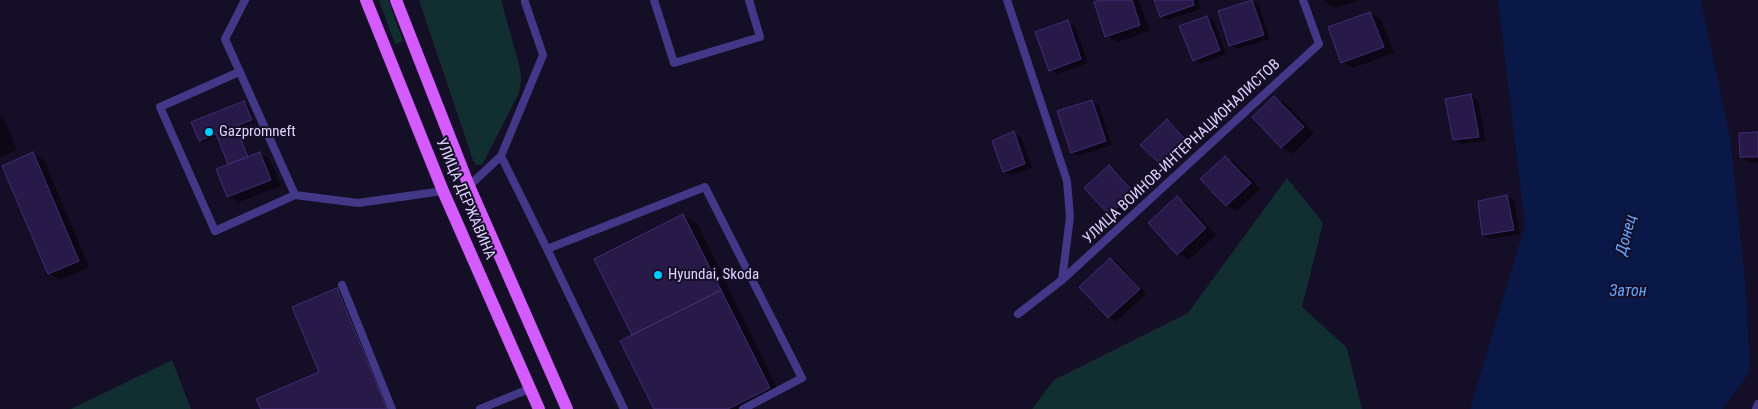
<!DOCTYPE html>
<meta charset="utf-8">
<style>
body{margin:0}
canvas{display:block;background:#150e27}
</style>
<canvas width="1758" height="409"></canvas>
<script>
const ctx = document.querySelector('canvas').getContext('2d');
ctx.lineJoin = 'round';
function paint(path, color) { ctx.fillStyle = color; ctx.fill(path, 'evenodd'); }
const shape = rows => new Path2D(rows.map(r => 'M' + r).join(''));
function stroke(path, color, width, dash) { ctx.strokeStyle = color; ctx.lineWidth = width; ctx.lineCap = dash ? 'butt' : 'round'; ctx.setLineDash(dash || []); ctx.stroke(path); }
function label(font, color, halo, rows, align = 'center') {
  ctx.font = font + ' "Roboto Condensed",sans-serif'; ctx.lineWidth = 4; ctx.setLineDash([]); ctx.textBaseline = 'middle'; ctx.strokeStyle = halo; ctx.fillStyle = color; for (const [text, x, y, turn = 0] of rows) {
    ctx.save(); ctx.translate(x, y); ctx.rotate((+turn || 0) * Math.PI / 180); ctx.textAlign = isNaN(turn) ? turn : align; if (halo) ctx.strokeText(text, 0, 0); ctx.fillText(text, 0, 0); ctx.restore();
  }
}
paint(shape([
 [379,0,388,0,403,41,395,44],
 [419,0,501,0,520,68,521,80,519,93,482,165,476,165,473,160],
 [1287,178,1323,223,1302,307,1347,348,1362,409,1032,409,1054,380,1188,313],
 [172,360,191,409,71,409]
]), '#112f31');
paint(shape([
 [1498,0,1701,0,1730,138,1745,279,1750,371,1723,409,1470,409,1525,225]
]), '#091846');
paint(shape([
 [1104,0,1139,0,1150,31,1117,42,1107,36],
 [1155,0,1198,0,1201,9,1168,20,1161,16],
 [1324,0,1360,0,1335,8,1325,2],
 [1252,1,1259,5,1270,39,1237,49,1230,45],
 [1370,13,1381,19,1394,53,1353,68,1342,62],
 [1207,17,1214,21,1226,54,1201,64,1194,60],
 [1067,22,1075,26,1088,63,1057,74,1050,70],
 [1471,95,1478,100,1486,141,1462,144,1454,140],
 [1275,97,1285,103,1314,133,1293,154,1282,147,1253,117],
 [1092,101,1099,105,1112,145,1079,156,1072,152],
 [244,102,247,104,255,122,238,128,250,157,259,153,270,159,281,186,239,202,228,196,231,164,229,163,218,136,203,142,200,140],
 [0,117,5,120,17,150,0,157],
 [1167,121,1174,125,1193,145,1169,168,1162,164],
 [1014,133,1021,137,1032,168,1011,175,1004,171],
 [1758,134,1758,163,1751,163,1741,157],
 [33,154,44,160,89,267,60,280,49,273],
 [1225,157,1236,163,1260,189,1237,211,1226,205],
 [1109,166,1116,170,1141,197,1117,219,1110,214,1085,188],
 [1507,196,1514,200,1520,234,1490,239,1483,235],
 [1177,198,1188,204,1216,235,1189,260,1178,254],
 [683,215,697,223,780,394,750,409,656,409,635,335],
 [1110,259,1118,263,1146,294,1116,322,1109,317,1081,287],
 [337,290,350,297,397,409,262,409,321,373]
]), '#0007');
const building = shape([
 [1100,0,1132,0,1140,25,1105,37,1094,2,1100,0],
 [1154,0,1193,0,1194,5,1160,17,1154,0],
 [1252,0,1264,35,1229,46,1218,11,1252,0],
 [1370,12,1384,47,1341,63,1328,27,1370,12],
 [1207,16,1220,50,1193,61,1179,26,1207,16],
 [1068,20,1081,59,1049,71,1035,32,1068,20],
 [1471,94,1479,137,1453,140,1445,99,1471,94],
 [1274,96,1304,127,1281,148,1252,117,1274,96],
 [1092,100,1106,141,1071,153,1057,111,1092,100],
 [244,101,252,120,236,126,248,157,228,164,216,134,199,141,191,122,244,101],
 [1167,119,1187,141,1161,165,1140,145,1167,119],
 [1014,131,1025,164,1003,172,992,141,1014,131],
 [1758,132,1758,157,1740,157,1739,133,1758,132],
 [33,152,79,261,48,274,2,166,33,152],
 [260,152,271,180,227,197,216,169,260,152],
 [1225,156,1251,183,1226,206,1200,179,1225,156],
 [1109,165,1134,192,1109,215,1084,188,1109,165],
 [1507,195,1514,230,1482,235,1478,201,1507,195],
 [1177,196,1206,228,1177,255,1148,223,1177,196],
 [683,214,721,290,632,335,594,259,683,214],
 [1110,258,1140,289,1108,318,1079,287,1110,258],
 [337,288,387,409,261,409,256,399,319,372,292,307,337,288],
 [721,290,770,388,728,409,654,409,620,341,721,290]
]);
paint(building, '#281a48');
stroke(building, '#422b75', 1);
stroke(shape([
 [245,0,225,39,295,195,358,203,443,191],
 [654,0,674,63,760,37,749,0],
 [1007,0,1067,181,1070,217,1062,280],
 [239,72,160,107,215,231,295,195],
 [501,156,547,249],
 [469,186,501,156,543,55,525,2],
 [342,285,392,409],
 [1018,314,1062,280,1319,44,1303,0],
 [480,409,529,389],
 [624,409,547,249,705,187,802,378,743,409],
 [1756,409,1758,404]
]), '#433887', 8);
stroke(shape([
 [366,0,443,191,539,409],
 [396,0,469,186,567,409]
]), '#d35bff', 12);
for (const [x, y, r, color] of [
 [209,132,5,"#00cbff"],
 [658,275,5,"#00cbff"]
]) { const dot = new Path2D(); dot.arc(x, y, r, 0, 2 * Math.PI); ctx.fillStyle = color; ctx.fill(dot); stroke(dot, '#150e27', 2); }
label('15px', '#ded4ff', '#150e27', [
 ["Gazpromneft",219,132],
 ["Hyundai, Skoda",668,275]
], 'left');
label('15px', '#ded4ff', '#150e27', [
 ["УЛИЦА ВОИНОВ-ИНТЕРНАЦИОНАЛИСТОВ",1182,152,-43],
 ["УЛИЦА ДЕРЖАВИНА",465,199,67]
]);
label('italic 16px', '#62a6ff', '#150e27', [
 ["Донец",1627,235,-75],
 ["Затон",1628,292]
]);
</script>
